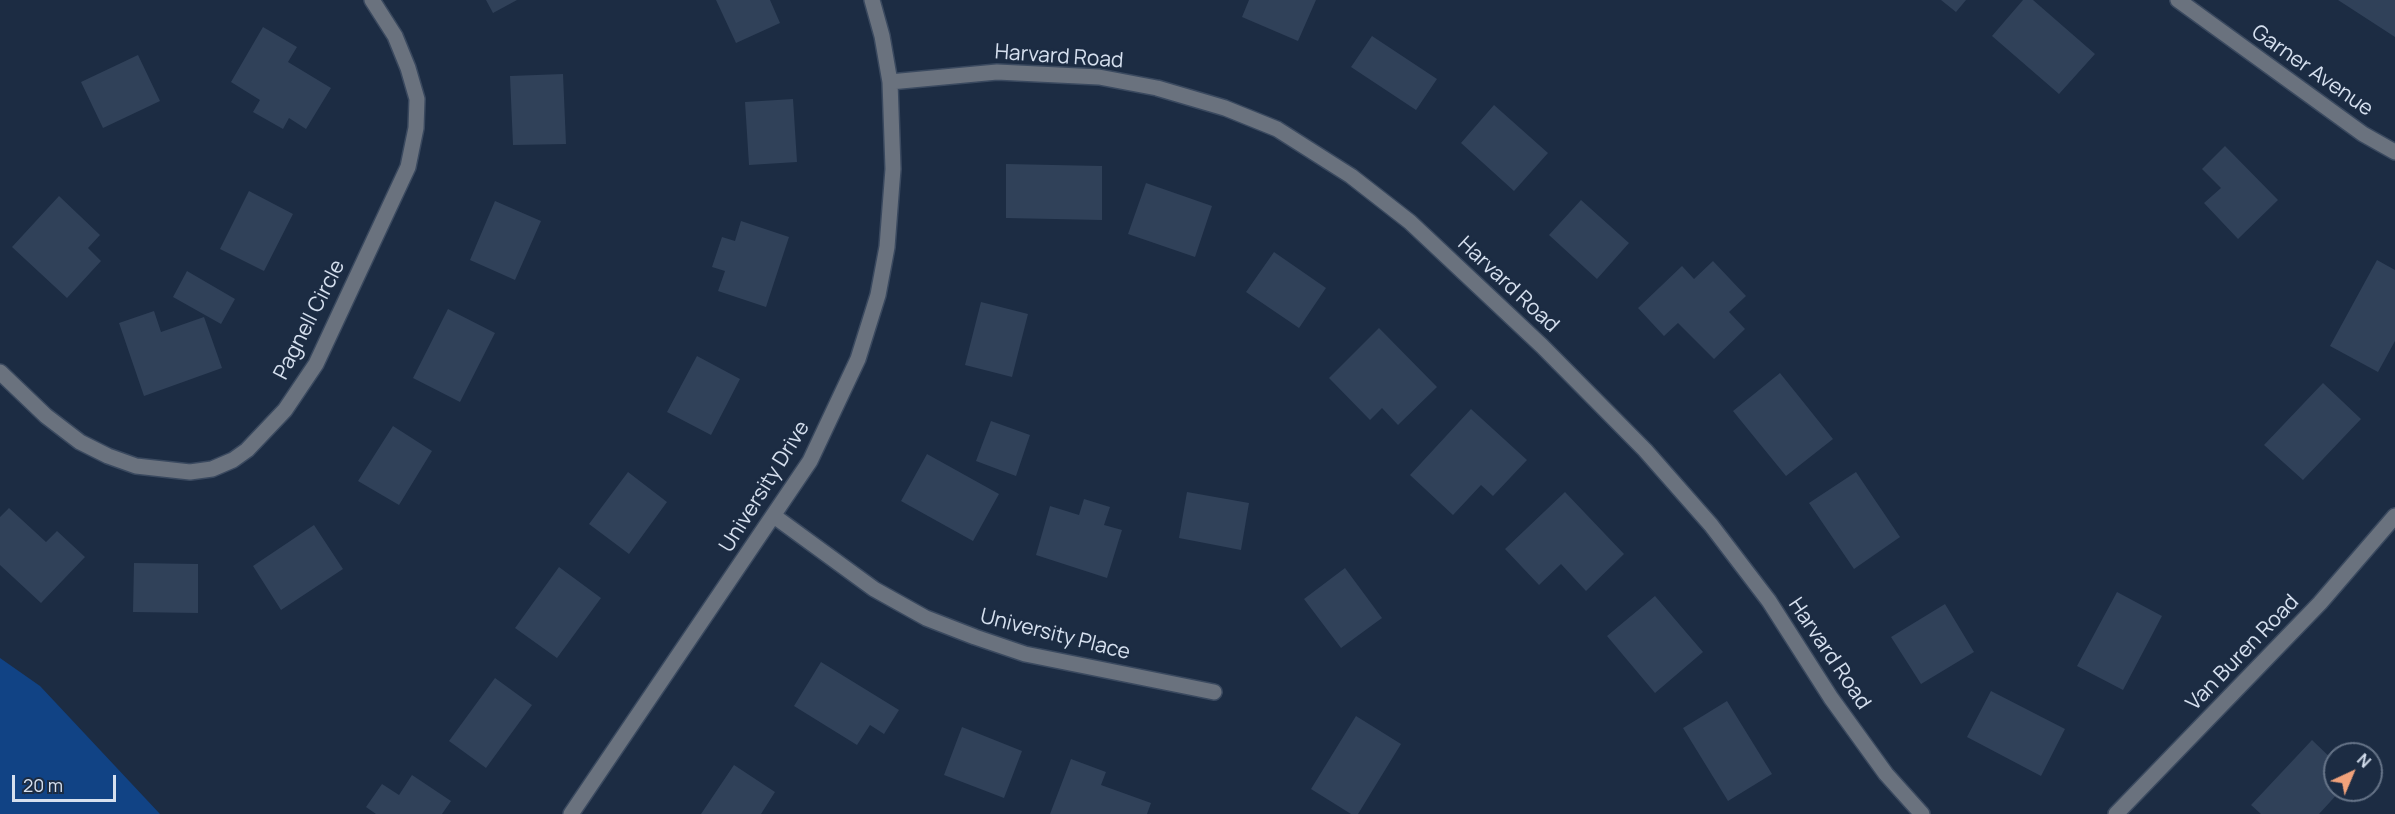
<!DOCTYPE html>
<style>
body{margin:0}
#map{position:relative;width:2395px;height:814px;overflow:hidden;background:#1c2c43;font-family:Manrope,sans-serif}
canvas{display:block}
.north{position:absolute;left:2323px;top:742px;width:60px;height:60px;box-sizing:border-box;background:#1c2c43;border:2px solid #667488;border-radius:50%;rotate:44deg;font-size:16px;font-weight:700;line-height:24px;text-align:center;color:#d6e0ef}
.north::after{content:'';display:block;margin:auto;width:21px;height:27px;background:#f1a27b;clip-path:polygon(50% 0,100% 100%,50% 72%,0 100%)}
.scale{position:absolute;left:12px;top:775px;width:104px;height:27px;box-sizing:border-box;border:3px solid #d6e0ef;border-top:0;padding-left:8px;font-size:18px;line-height:21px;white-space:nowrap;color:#d6e0ef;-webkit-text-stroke:4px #1c2c43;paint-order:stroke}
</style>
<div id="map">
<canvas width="2395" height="814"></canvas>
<div class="north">N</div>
<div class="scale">20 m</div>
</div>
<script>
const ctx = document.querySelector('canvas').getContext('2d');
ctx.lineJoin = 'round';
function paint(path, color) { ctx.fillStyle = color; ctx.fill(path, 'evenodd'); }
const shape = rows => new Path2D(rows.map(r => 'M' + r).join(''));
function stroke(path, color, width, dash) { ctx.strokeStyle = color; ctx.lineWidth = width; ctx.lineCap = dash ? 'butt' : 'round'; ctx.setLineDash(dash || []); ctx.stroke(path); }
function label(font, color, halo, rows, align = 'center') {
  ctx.font = font + ' Manrope,sans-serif'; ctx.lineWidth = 4.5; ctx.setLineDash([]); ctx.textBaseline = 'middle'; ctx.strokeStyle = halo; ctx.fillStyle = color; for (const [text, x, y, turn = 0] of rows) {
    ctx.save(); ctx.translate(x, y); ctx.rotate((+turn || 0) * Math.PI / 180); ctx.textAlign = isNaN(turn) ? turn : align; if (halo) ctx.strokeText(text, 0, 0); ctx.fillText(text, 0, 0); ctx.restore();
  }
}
paint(shape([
 [0,658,40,686,160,814,0,814]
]), '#114385');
paint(shape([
 [486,0,517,0,493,13],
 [716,0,770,0,780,23,736,43],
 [1249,0,1316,0,1298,41,1242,17],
 [1941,0,1966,0,1956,12],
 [2023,0,2033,0,2095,54,2059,94,1992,36],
 [2338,0,2395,0,2395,37],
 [263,27,297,47,288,62,331,88,306,129,289,118,283,129,253,112,260,100,231,82],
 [1372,36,1437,79,1416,110,1351,67],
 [138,55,160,101,103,128,81,82],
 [563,74,566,144,513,145,510,76],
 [793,99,797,162,749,165,745,102],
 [1494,105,1548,153,1514,191,1461,143],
 [2225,146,2278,200,2238,239,2204,203,2221,188,2202,169],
 [1006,164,1102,166,1102,220,1006,218],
 [1146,183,1212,206,1195,257,1128,234],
 [249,191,293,214,264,271,220,249],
 [59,196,100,235,88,248,101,261,67,298,12,247],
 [1581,200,1629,243,1597,279,1549,235],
 [495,201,541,221,515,280,470,260],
 [741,221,789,237,766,307,718,291,725,271,712,267,722,237,735,241],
 [1274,252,1326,288,1299,328,1246,292],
 [2377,260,2395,270,2395,341,2378,372,2330,346],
 [1713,261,1746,296,1729,312,1745,329,1714,359,1678,323,1664,336,1638,308,1682,266,1694,279],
 [187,271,235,299,221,324,173,297],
 [981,302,1028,314,1012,377,965,365],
 [448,309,495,333,460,402,413,378],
 [154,311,161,332,204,317,222,368,144,396,119,323],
 [1379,328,1437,387,1398,425,1382,408,1370,420,1329,378],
 [697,356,740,379,711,435,667,412],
 [1780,373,1833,439,1786,476,1733,411],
 [2323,383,2361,419,2303,480,2264,445],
 [1471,409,1527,460,1493,496,1481,485,1453,515,1410,475],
 [991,421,1030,435,1016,476,976,461],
 [393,426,432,451,399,505,358,481],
 [927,454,999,494,973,541,901,501],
 [628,472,667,502,629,554,589,524],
 [1856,472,1900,537,1854,569,1809,503],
 [1187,492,1249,503,1241,550,1179,538],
 [1565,492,1624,554,1586,591,1561,564,1539,585,1505,549],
 [1084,499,1110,507,1104,525,1122,530,1107,578,1036,555,1050,506,1079,515],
 [9,508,46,542,57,531,85,557,41,603,0,565,0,517],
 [314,525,343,569,281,610,253,566],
 [134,563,198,564,198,613,133,612],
 [559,567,601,598,557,658,515,628],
 [1345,568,1382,618,1341,648,1304,599],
 [2117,592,2162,616,2123,690,2077,666],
 [1655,596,1703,652,1655,693,1607,636],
 [1945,604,1974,652,1921,684,1891,637],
 [821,662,899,710,884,734,870,725,857,745,794,706],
 [495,678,532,705,486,768,449,741],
 [1991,691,2065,729,2041,776,1967,737],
 [1727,701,1772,774,1728,801,1683,728],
 [1356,716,1401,744,1358,814,1351,814,1311,789],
 [962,727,1022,751,1004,798,944,775],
 [2312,740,2335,762,2335,790,2341,790,2319,814,2261,814,2251,805],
 [1071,759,1106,772,1101,785,1151,803,1147,814,1050,814],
 [734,765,775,792,761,814,701,814],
 [412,775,451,801,442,814,376,814,366,807,382,784,399,795]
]), '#304159');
const minor = shape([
 [2178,0,2363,134,2395,152],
 [890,82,997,72,1099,77,1157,88,1225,108,1277,129,1351,176,1410,222,1542,346,1645,450,1711,525,1769,601,1831,698,1886,774,1922,814],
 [0,372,46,416,80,442,108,456,136,466,190,472,212,469,233,460,247,450,285,410,316,364,408,167,416,128,417,99,408,68,395,36,372,0],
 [774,516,874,589,926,618,975,637,1025,654,1214,692],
 [571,814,810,461,858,359,878,295,887,247,893,169,890,82,882,36,872,0],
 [2116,814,2320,603,2395,516]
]);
stroke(minor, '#3a495f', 18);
stroke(minor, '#6a727e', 15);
label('21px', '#d6e0ef', '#1c2c43', [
 ["Harvard Road",1059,57,4],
 ["Garner Avenue",2312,71,35],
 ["Harvard Road",1508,285,43],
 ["Pagnell Circle",310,320,-63],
 ["University Drive",765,487,-58],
 ["University Place",1055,635,14],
 ["Van Buren Road",2243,653,-46],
 ["Harvard Road",1829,654,56]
]);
</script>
